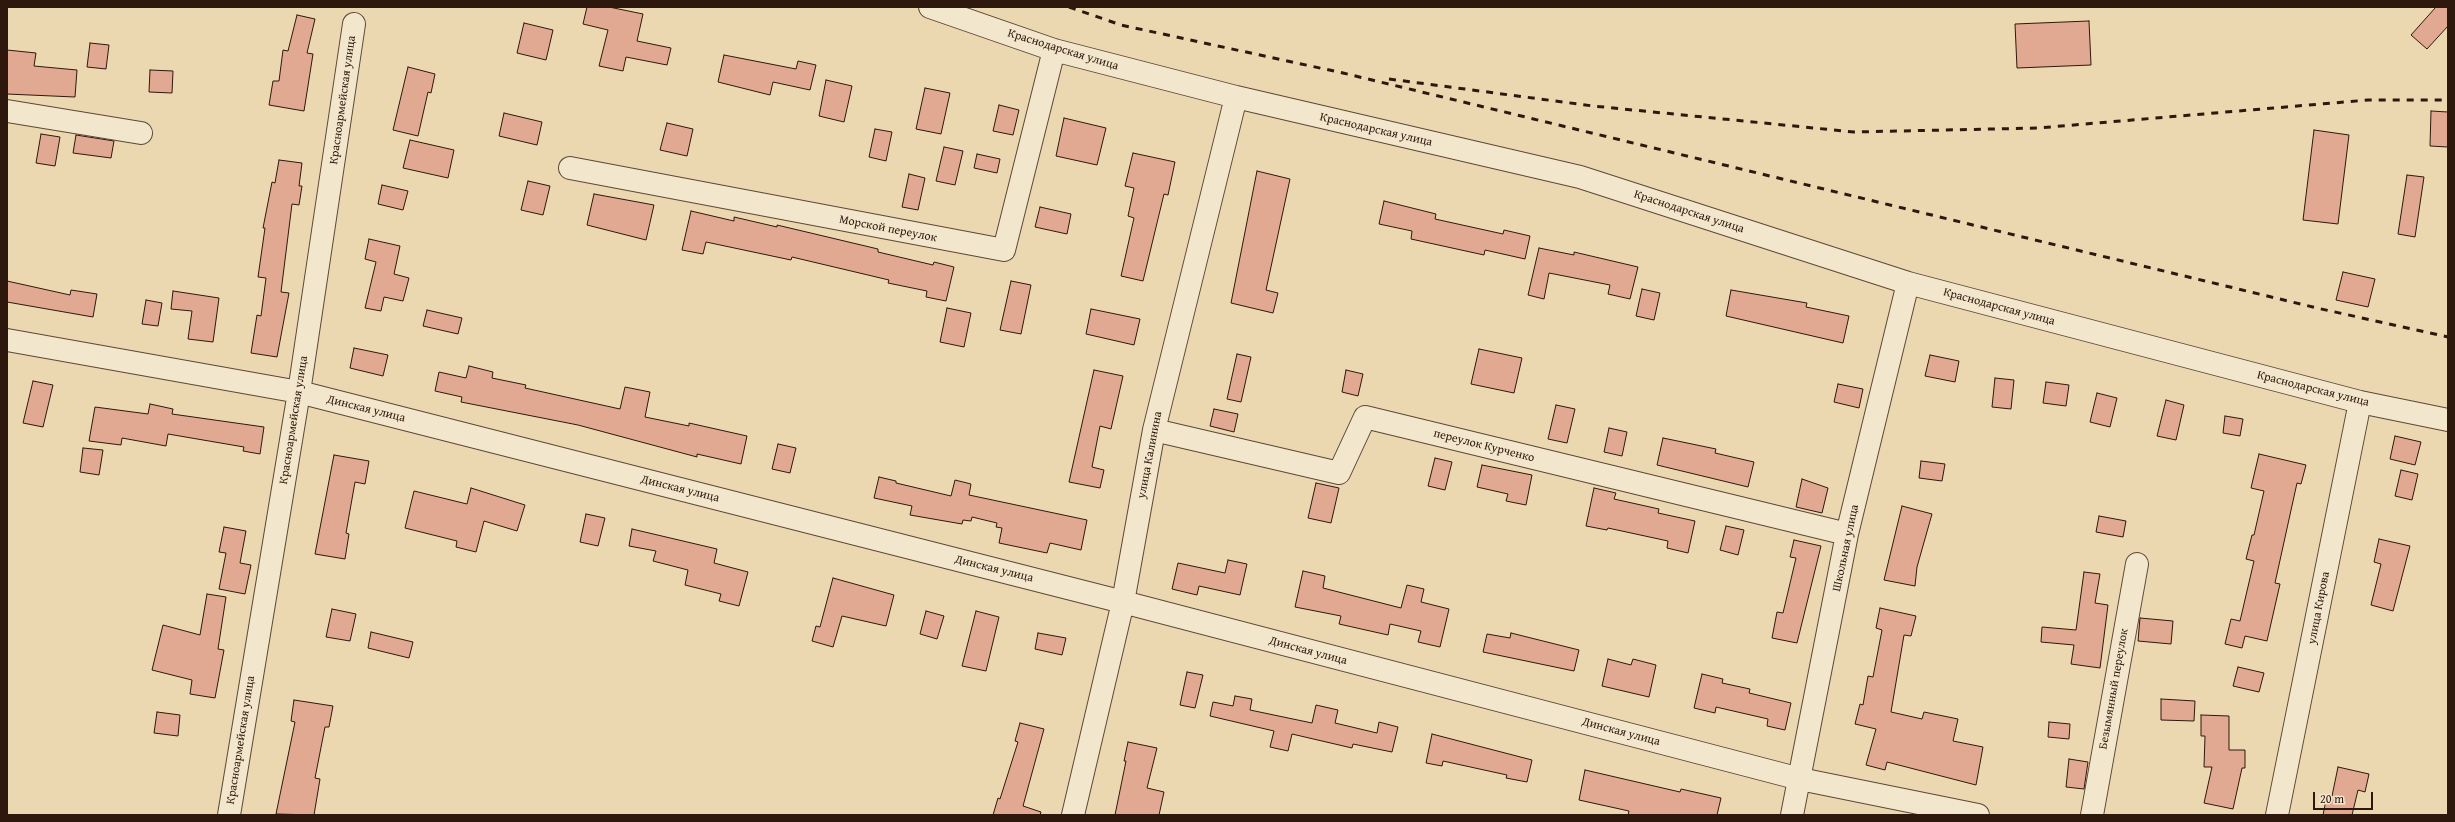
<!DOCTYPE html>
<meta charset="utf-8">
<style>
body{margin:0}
#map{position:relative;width:2455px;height:822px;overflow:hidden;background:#ebd8b0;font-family:"Gentium Book Plus",serif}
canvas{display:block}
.frame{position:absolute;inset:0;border:8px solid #2e180d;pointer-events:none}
.scale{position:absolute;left:2313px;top:792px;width:60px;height:18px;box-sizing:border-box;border:2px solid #2e180d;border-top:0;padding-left:5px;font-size:12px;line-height:14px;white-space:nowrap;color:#2e180d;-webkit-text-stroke:3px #f2e6cc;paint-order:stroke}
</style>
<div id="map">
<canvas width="2455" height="822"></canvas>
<div class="frame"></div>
<div class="scale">20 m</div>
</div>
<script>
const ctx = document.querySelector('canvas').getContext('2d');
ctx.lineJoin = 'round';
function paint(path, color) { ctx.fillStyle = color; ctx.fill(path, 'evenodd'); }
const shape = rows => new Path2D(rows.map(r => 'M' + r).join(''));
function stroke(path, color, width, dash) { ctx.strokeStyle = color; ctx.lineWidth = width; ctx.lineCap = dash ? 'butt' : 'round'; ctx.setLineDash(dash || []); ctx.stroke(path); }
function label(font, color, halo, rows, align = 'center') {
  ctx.font = font + ' "Gentium Book Plus",serif'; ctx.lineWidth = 3.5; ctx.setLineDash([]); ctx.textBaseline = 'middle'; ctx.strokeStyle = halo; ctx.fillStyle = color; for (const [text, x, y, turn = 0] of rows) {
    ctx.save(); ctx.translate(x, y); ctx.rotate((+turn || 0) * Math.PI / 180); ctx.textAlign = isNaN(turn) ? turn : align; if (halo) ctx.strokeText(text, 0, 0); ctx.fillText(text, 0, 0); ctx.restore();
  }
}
const building = shape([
 [587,7,609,7,643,14,637,41,671,48,667,65,626,57,623,71,599,66,608,30,583,24,587,7],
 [2436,7,2448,7,2448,26,2427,49,2411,35,2436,7],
 [297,15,315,19,307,53,313,54,304,111,269,105,273,81,279,81,283,50,288,51,297,15],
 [2089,21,2091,65,2017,68,2015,24,2089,21],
 [524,23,553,30,546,60,517,53,524,23],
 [90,43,109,45,106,69,87,67,90,43],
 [7,50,36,53,34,66,77,70,75,97,7,94,7,50],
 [724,55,796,69,798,61,816,65,810,90,773,82,770,95,718,82,724,55],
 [408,67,435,74,431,93,428,92,418,136,393,130,408,67],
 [150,70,173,71,172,93,149,92,150,70],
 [826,80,852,86,844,122,819,116,826,80],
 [925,88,950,93,941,134,916,129,925,88],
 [999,105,1019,110,1013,135,993,131,999,105],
 [2431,111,2448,112,2448,147,2430,146,2431,111],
 [504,113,542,122,537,145,499,136,504,113],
 [1064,118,1106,128,1097,165,1056,156,1064,118],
 [667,123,693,129,687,156,660,150,667,123],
 [875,129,892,132,886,161,869,157,875,129],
 [2314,130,2349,135,2338,224,2303,220,2314,130],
 [41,134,60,137,55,166,36,163,41,134],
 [76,135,114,141,111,158,73,153,76,135],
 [410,140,454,150,448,178,403,168,410,140],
 [944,147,963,151,955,185,936,181,944,147],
 [1133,153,1175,162,1168,195,1164,194,1143,281,1121,276,1134,218,1128,216,1134,188,1125,186,1133,153],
 [977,154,1000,159,997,173,974,168,977,154],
 [279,160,302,163,299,186,302,186,299,205,292,204,281,292,289,293,277,357,251,353,257,315,261,316,266,278,258,277,265,228,263,228,272,182,275,183,279,160],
 [1257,171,1290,179,1266,290,1278,293,1273,313,1231,303,1257,171],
 [909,174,925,178,918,210,902,207,909,174],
 [2407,175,2424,177,2415,237,2398,234,2407,175],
 [528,181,550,186,543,215,521,210,528,181],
 [382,185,408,191,403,210,378,204,382,185],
 [594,194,654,205,646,240,587,225,594,194],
 [1384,201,1436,214,1435,219,1503,234,1504,230,1530,236,1525,259,1485,250,1484,255,1411,239,1412,231,1379,224,1384,201],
 [1040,207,1071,214,1067,234,1035,227,1040,207],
 [691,211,734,221,734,217,777,227,777,225,878,249,878,252,933,265,934,262,954,267,946,301,926,297,927,291,888,283,889,280,792,257,791,260,706,242,703,254,682,250,691,211],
 [369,239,400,246,394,274,409,278,403,301,384,297,381,311,365,308,376,262,365,259,369,239],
 [1539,248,1574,255,1574,252,1638,267,1630,299,1608,294,1610,285,1549,273,1544,299,1528,295,1539,248],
 [2343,272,2375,279,2368,307,2336,300,2343,272],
 [7,281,70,295,71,290,97,294,93,317,7,302,7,281],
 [1011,281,1031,285,1021,334,1000,330,1011,281],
 [1642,289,1660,293,1654,320,1636,316,1642,289],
 [1731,290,1807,303,1806,307,1849,316,1843,343,1726,316,1731,290],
 [173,291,219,298,213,342,188,339,192,311,171,309,173,291],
 [146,300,162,303,158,326,142,324,146,300],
 [947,308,971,313,964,347,940,342,947,308],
 [1091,309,1140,319,1134,345,1086,334,1091,309],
 [427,310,462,318,458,334,423,326,427,310],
 [354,348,388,355,383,376,350,368,354,348],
 [1479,349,1522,358,1514,393,1471,384,1479,349],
 [1237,354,1251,357,1241,402,1227,399,1237,354],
 [1930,355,1959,361,1955,382,1925,376,1930,355],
 [469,366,493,372,492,378,526,385,525,388,620,409,625,387,650,392,645,417,689,426,689,423,747,436,741,464,697,454,697,457,578,425,461,402,462,397,435,391,439,372,466,378,469,366],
 [1094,370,1123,376,1111,429,1100,426,1092,467,1104,470,1100,488,1069,482,1094,370],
 [1346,370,1363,374,1358,396,1342,392,1346,370],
 [1995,378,2014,380,2011,409,1992,407,1995,378],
 [33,381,53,385,43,427,23,423,33,381],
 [2046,382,2069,385,2066,406,2043,403,2046,382],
 [1838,384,1863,389,1859,408,1834,402,1838,384],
 [2097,393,2117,398,2110,427,2090,422,2097,393],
 [2166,400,2184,405,2176,440,2157,436,2166,400],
 [150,404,173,409,172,414,264,427,260,454,243,451,244,447,168,434,166,446,122,438,121,445,89,441,95,407,148,414,150,404],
 [1556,405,1575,409,1567,443,1548,439,1556,405],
 [1214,409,1238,414,1234,432,1210,426,1214,409],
 [2225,416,2243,419,2240,436,2223,433,2225,416],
 [1609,428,1627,432,1622,456,1604,452,1609,428],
 [2395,436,2421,442,2415,465,2390,459,2395,436],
 [1663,438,1716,449,1715,453,1754,462,1748,487,1657,465,1663,438],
 [778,444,796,448,790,473,772,469,778,444],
 [83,448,103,450,99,475,80,472,83,448],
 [2259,454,2306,465,2301,484,2297,483,2284,542,2275,583,2280,584,2267,641,2245,636,2242,648,2225,644,2231,619,2240,621,2254,561,2246,559,2252,535,2254,535,2264,491,2251,488,2259,454],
 [334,455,369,461,365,484,355,482,346,533,349,534,345,559,315,554,334,455],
 [1435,458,1452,462,1445,490,1428,486,1435,458],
 [1921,461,1945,464,1942,481,1919,478,1921,461],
 [1482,465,1532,475,1526,505,1506,501,1508,494,1477,487,1482,465],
 [2401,470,2418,474,2412,500,2395,496,2401,470],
 [879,477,896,481,896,483,951,496,955,480,971,484,969,495,1087,520,1081,550,1050,543,1047,553,999,543,1002,528,996,527,997,523,972,517,971,521,963,520,962,524,910,515,912,506,874,498,879,477],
 [1802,479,1828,488,1822,513,1796,507,1802,479],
 [1316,483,1339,488,1331,523,1308,518,1316,483],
 [471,488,525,505,517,531,484,521,476,552,456,547,457,541,405,528,414,491,467,504,471,488],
 [1594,488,1616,493,1614,499,1659,509,1658,513,1695,521,1688,553,1667,548,1668,541,1608,528,1607,530,1586,526,1594,488],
 [1902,506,1932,514,1917,567,1915,586,1884,580,1902,506],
 [586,514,605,518,598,546,580,542,586,514],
 [2099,516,2126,521,2123,537,2096,532,2099,516],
 [1726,526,1744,530,1738,555,1720,550,1726,526],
 [224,527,246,531,240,563,251,565,245,594,219,589,226,553,219,552,224,527],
 [632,529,717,549,714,563,748,572,739,606,719,601,721,594,685,585,688,570,653,561,656,551,629,546,632,529],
 [2379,539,2410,546,2393,611,2371,605,2381,564,2374,562,2379,539],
 [1794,540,1821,546,1797,643,1772,638,1777,612,1783,613,1796,558,1790,557,1794,540],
 [1228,560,1247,564,1240,595,1199,586,1197,595,1172,589,1178,563,1225,573,1228,560],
 [1303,571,1325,576,1323,588,1401,608,1407,585,1424,589,1421,602,1449,609,1440,647,1418,642,1421,631,1390,624,1388,635,1339,624,1341,616,1295,607,1303,571],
 [2084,572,2100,574,2095,603,2108,605,2100,668,2071,664,2074,645,2041,642,2042,627,2076,630,2084,572],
 [833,578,894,595,886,626,842,616,833,647,812,641,816,626,820,627,833,578],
 [207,594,226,597,218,649,224,650,215,698,190,694,192,680,152,670,163,625,200,635,207,594],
 [1880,608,1916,616,1911,636,1904,635,1891,712,1922,719,1924,712,1958,719,1953,741,1983,747,1976,785,1887,762,1885,770,1866,765,1876,729,1855,724,1860,704,1863,705,1868,676,1873,677,1882,630,1876,628,1880,608],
 [332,609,356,614,350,641,326,637,332,609],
 [926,611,944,616,937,639,920,634,926,611],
 [976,611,999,617,986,671,962,666,976,611],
 [2140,618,2173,621,2171,644,2138,641,2140,618],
 [371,632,413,642,409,658,368,648,371,632],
 [1038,633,1066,638,1062,655,1035,649,1038,633],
 [1511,633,1579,650,1574,671,1483,652,1487,634,1510,638,1511,633],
 [1608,659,1631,665,1633,659,1656,665,1649,697,1602,686,1608,659],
 [2238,667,2264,673,2259,692,2233,686,2238,667],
 [1187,672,1203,675,1195,708,1180,705,1187,672],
 [1702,674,1723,679,1722,683,1750,689,1749,693,1791,703,1785,730,1767,726,1768,719,1716,707,1715,713,1694,708,1702,674],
 [1235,696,1252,699,1250,710,1312,723,1316,705,1338,710,1335,723,1377,733,1379,722,1398,727,1392,752,1353,744,1352,748,1292,734,1288,751,1270,747,1274,731,1210,716,1213,702,1233,706,1235,696],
 [2161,699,2195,701,2194,721,2161,720,2161,699],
 [294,700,333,706,329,727,325,727,315,778,320,779,314,815,276,814,295,722,291,721,294,700],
 [157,712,180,715,178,736,154,733,157,712],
 [2201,715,2229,716,2229,750,2245,750,2245,768,2242,768,2233,809,2204,803,2212,767,2204,767,2205,736,2201,736,2201,715],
 [2049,722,2070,724,2069,739,2048,737,2049,722],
 [1020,723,1044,729,1023,806,1041,812,1040,815,993,815,998,798,1000,799,1018,742,1015,741,1020,723],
 [1432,734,1532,760,1527,782,1506,778,1507,775,1443,761,1442,766,1426,763,1432,734],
 [1128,742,1157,748,1147,788,1164,792,1159,815,1115,815,1126,761,1124,761,1128,742],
 [2069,759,2088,762,2084,789,2066,787,2069,759],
 [2338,767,2369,774,2365,792,2358,790,2352,815,2323,815,2327,795,2332,796,2338,767],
 [1585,770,1680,792,1681,789,1721,798,1717,815,1628,815,1629,811,1579,800,1585,770]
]);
paint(building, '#e1a892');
stroke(building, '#2e180d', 1);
const minor = shape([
 [930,7,1054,50,1236,97,1580,177,1908,283,2360,402,2448,420],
 [7,111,141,133],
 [570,168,1004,250,1054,50],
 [7,340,299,392,1123,602,1800,779,1978,815],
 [1154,430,1339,473,1365,417,1847,534],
 [229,815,299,392,354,24],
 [1073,815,1123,602,1154,430,1236,97],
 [1792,815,1847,534,1908,283],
 [2092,815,2137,564],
 [2277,815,2360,402]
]);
stroke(minor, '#5d4836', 24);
stroke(minor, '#f2e6cc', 22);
stroke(shape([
 [1069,7,1121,25,1343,73,2317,308,2448,337],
 [1389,79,1593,106,1854,132,2038,128,2368,100,2448,100]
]), '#2e180d', 3, [7, 7]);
label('12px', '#2e180d', '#f2e6cc', [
 ["Краснодарская улица",1063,50,17],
 ["Красноармейская улица",343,100,-82],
 ["Краснодарская улица",1376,130,13],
 ["Краснодарская улица",1689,212,18],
 ["Морской переулок",888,229,11],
 ["Краснодарская улица",1999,307,15],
 ["Краснодарская улица",2313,389,14],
 ["Динская улица",366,409,14],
 ["Красноармейская улица",294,420,-81],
 ["переулок Курченко",1484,446,14],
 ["улица Калинина",1150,455,-79],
 ["Динская улица",680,489,14],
 ["Школьная улица",1846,548,-78],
 ["Динская улица",994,569,14],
 ["улица Кирова",2319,608,-79],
 ["Динская улица",1308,651,15],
 ["Безымянный переулок",2114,689,-80],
 ["Динская улица",1621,732,15],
 ["Красноармейская улица",241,740,-81]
]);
</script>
